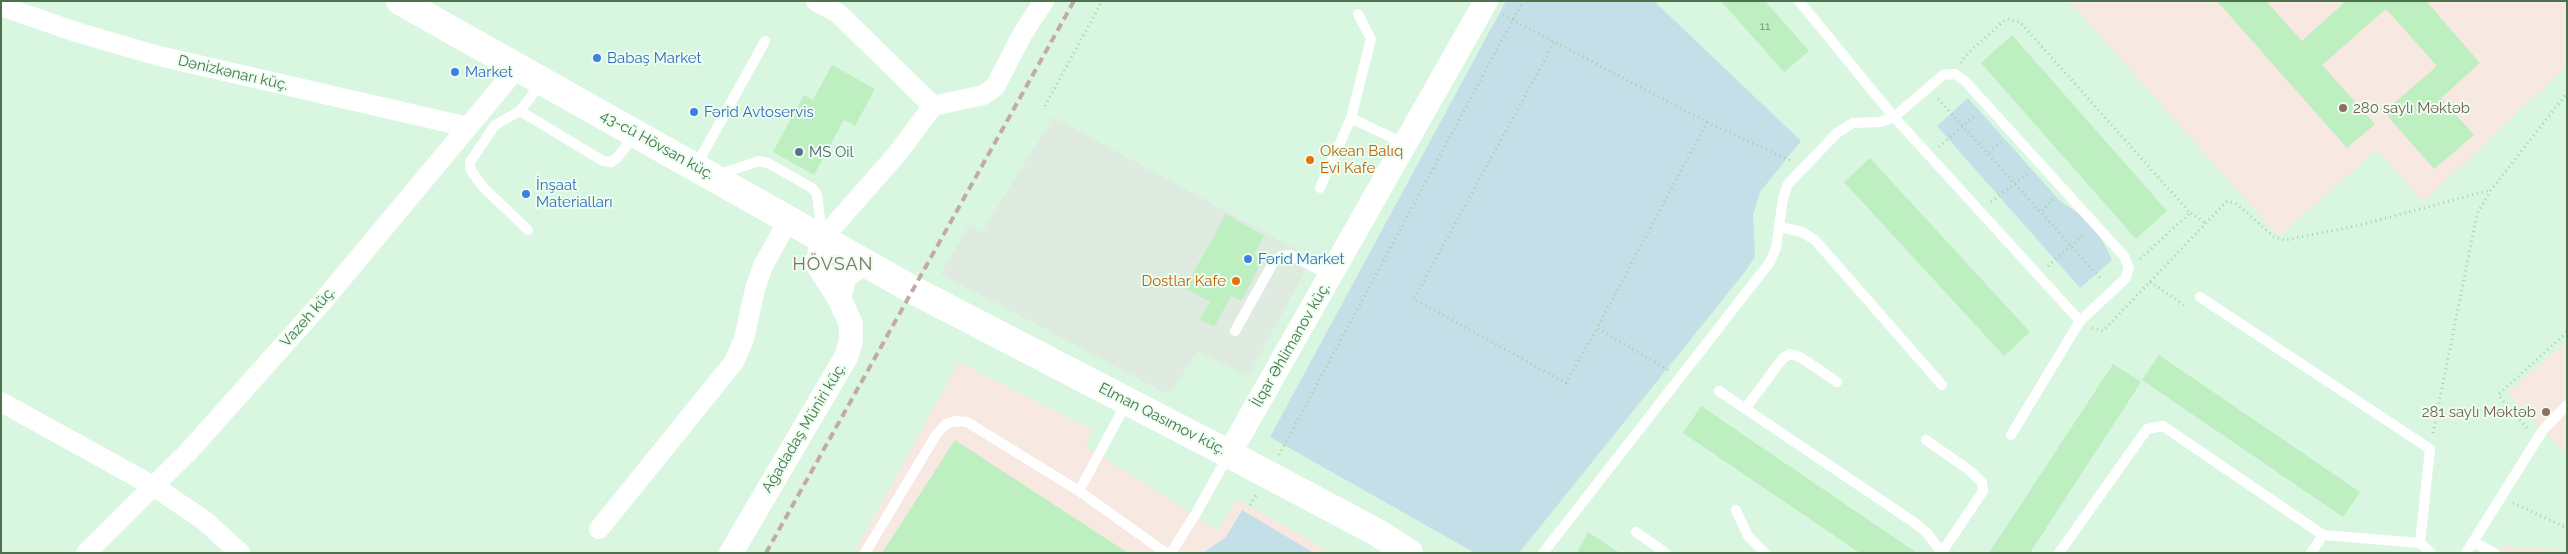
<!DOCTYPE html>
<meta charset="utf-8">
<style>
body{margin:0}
#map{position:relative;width:2568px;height:554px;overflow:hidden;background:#e5fbeb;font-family:Raleway,sans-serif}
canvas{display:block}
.frame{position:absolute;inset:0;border:2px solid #4b724c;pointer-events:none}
</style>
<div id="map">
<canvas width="2568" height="554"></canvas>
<div class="frame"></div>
</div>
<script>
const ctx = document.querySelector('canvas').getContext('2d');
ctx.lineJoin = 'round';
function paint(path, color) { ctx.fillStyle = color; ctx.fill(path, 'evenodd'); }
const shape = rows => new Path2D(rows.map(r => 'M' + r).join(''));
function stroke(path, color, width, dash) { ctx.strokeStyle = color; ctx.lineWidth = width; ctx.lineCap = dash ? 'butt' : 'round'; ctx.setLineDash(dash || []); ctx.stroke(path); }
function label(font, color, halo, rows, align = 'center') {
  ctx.font = font + ' Raleway,sans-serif'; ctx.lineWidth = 4; ctx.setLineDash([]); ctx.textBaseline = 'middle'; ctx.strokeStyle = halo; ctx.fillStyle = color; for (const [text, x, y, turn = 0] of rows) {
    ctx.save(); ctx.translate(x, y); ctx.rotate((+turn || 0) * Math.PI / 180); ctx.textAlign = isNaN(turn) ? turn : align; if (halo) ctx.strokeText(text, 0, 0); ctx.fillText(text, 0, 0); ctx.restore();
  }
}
paint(shape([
 [1,1,2567,1,2567,553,1,553]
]), '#d9f7e0');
paint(shape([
 [1053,117,1312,258,1249,376,1197,351,1169,395,941,274,969,225,982,232]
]), '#dfebe0');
paint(shape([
 [2069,1,2567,1,2567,66,2423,202,2377,149,2279,237],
 [2567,341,2567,455,2507,393],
 [959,362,1093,430,1085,446,1218,530,1238,499,1331,553,854,553],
 [2502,546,2567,550,2567,553,2497,553]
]), '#f7e8e1');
paint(shape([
 [1506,1,1654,1,1801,141,1760,192,1753,215,1755,257,1744,273,1519,553,1475,553,1270,437],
 [1968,98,2060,201,2094,224,2112,260,2080,288,1937,126],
 [1242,510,1314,553,1203,553,1226,537]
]), '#c4dfe8');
paint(shape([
 [1721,1,1765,1,1809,51,1784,72],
 [2217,1,2266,1,2302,41,2346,1,2426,1,2480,63,2441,98,2474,135,2434,169,2384,112,2437,66,2386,9,2322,65,2375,124,2347,148],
 [2012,35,2167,211,2136,239,1981,63],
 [832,65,875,89,855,126,844,120,814,175,773,152,804,95,813,100],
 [1870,158,2030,332,2004,356,1844,182],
 [1226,214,1264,236,1254,254,1263,259,1241,301,1231,296,1214,327,1200,319,1210,302,1185,288],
 [2159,355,2360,492,2343,517,2142,380],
 [2113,364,2141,382,2030,553,1989,553],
 [1701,406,1917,553,1860,553,1683,433],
 [955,440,1128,553,882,553],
 [1588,532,1620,553,1577,553]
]), '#beefc1');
stroke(shape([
 [1503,15,1707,122,1597,328],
 [1554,43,1414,299,1566,383,1597,328,1668,370],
 [1961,63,1965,56,2006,19,2020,22,2190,213,2140,259],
 [1938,99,2102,280],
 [1045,106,1102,1],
 [1707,122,1791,161],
 [1939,147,1976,114],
 [1989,152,2001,142],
 [1991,202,2030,172],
 [2042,211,2053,199],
 [2191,213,2205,223],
 [2048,266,2084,234],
 [2150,282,2187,307],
 [2092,328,2103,331,2227,201,2237,204,2274,237,2285,240,2356,226,2491,190],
 [2527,428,2501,399,2499,394,2567,332],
 [2433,433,2477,214,2491,190,2567,93],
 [1279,455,1523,1],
 [2513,503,2567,528],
 [1250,505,1256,495]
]), '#a1d4a4', 3, [1, 4]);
stroke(shape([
 [520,111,603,161,611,162,617,158,635,134],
 [1351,118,1405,144],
 [696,166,765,41],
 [717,175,759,161,768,163,812,188,817,194,822,235],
 [1320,188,1351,118,1371,39,1358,14],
 [1780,227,1802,232,1815,240,1942,385],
 [528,230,483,187,470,169,470,162,495,125,520,111,541,83],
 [2200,297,2430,449,2420,543,2431,553],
 [1235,331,1273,263,1281,256,1291,255,1331,276],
 [1719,391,1915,523,1928,534,1942,553],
 [1745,409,1783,358,1790,354,1800,357,1837,382],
 [2011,435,2080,321],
 [1926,440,1969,470,1982,482,1983,491,1942,552],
 [1079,491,1127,402],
 [1736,510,1748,536,1765,553],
 [1636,532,1666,553],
 [2473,542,2495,553],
 [865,553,936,435,946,424,955,421,967,422,1079,491,1166,553],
 [1171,553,1195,515,1229,454],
 [1543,553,1770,262,1776,248,1783,198,1788,184,1837,133,1853,123,1881,122,1894,117,1943,75,1955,74,1965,81,2124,256,2129,268,2125,279,2080,321,1894,117,1799,1],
 [2059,553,2147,429,2163,426,2323,535,2420,543],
 [2311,553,2323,535],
 [2466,553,2543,430,2567,405]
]), '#fff', 10);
stroke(shape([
 [816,1,839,14,933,106],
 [1,6,76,32,159,56,468,127],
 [823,238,897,154,933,106,983,95,995,87,1023,33,1044,1],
 [1,402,155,487,205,521,240,553],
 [599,529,734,362,744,339,755,289,763,266,789,219],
 [86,553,189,451,323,301,517,68]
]), '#fff', 20);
stroke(shape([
 [823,238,817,264,839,298,844,279,848,274,865,263],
 [1229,454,1486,1],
 [731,553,846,357,851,341,851,324,839,298]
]), '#fff', 24);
stroke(shape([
 [400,1,913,290,1229,454,1378,533,1409,553]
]), '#fff', 28);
stroke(shape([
 [766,553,1074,1]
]), '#c4aaa4', 4, [8, 5]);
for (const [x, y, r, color] of [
 [597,58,5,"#3f7fe0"],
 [455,72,5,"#3f7fe0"],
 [2343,108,5,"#8d6e63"],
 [694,112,5,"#3f7fe0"],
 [799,152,5,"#5c6f8a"],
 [1310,160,5,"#e8710a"],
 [526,194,5,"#3f7fe0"],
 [1248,259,5,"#3f7fe0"],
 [1236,281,5,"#e8710a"],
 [2546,412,5,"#8d6e63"]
]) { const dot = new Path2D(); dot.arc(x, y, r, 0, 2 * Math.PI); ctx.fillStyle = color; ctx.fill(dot); stroke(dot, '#ebfef0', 2); }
label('12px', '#689169', null, [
 ["11",1765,26]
]);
label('15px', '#366cbe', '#ebfef0', [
 ["Babaş Market",607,58],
 ["Market",465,72],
 ["Fərid Avtoservis",704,112],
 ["İnşaat",536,185],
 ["Materialları",536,202],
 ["Fərid Market",1258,259]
], 'left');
label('15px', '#4b724c', '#ebfef0', [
 ["Dənizkənarı küç.",233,73,13],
 ["43-cü Hövsan küç.",657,145,29],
 ["Vazeh küç.",308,317,-49],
 ["İlqar Əhlimanov küç.",1291,345,-60],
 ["Elman Qasımov küç.",1162,419,27],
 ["Ağadadaş Müniri küç.",804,428,-59]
]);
label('15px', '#785e54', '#ebfef0', [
 ["280 saylı Məktəb",2353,108],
 ["281 saylı Məktəb",2536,412,"right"]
], 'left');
label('15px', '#c56008', '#ebfef0', [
 ["Okean Balıq",1320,151],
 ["Evi Kafe",1320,168],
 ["Dostlar Kafe",1226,281,"right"]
], 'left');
label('15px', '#4e5e75', '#ebfef0', [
 ["MS Oil",809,152]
], 'left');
ctx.letterSpacing = '1px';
label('18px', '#896c5e', '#ebfef0', [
 ["HÖVSAN",833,265]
]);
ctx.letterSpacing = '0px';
</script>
